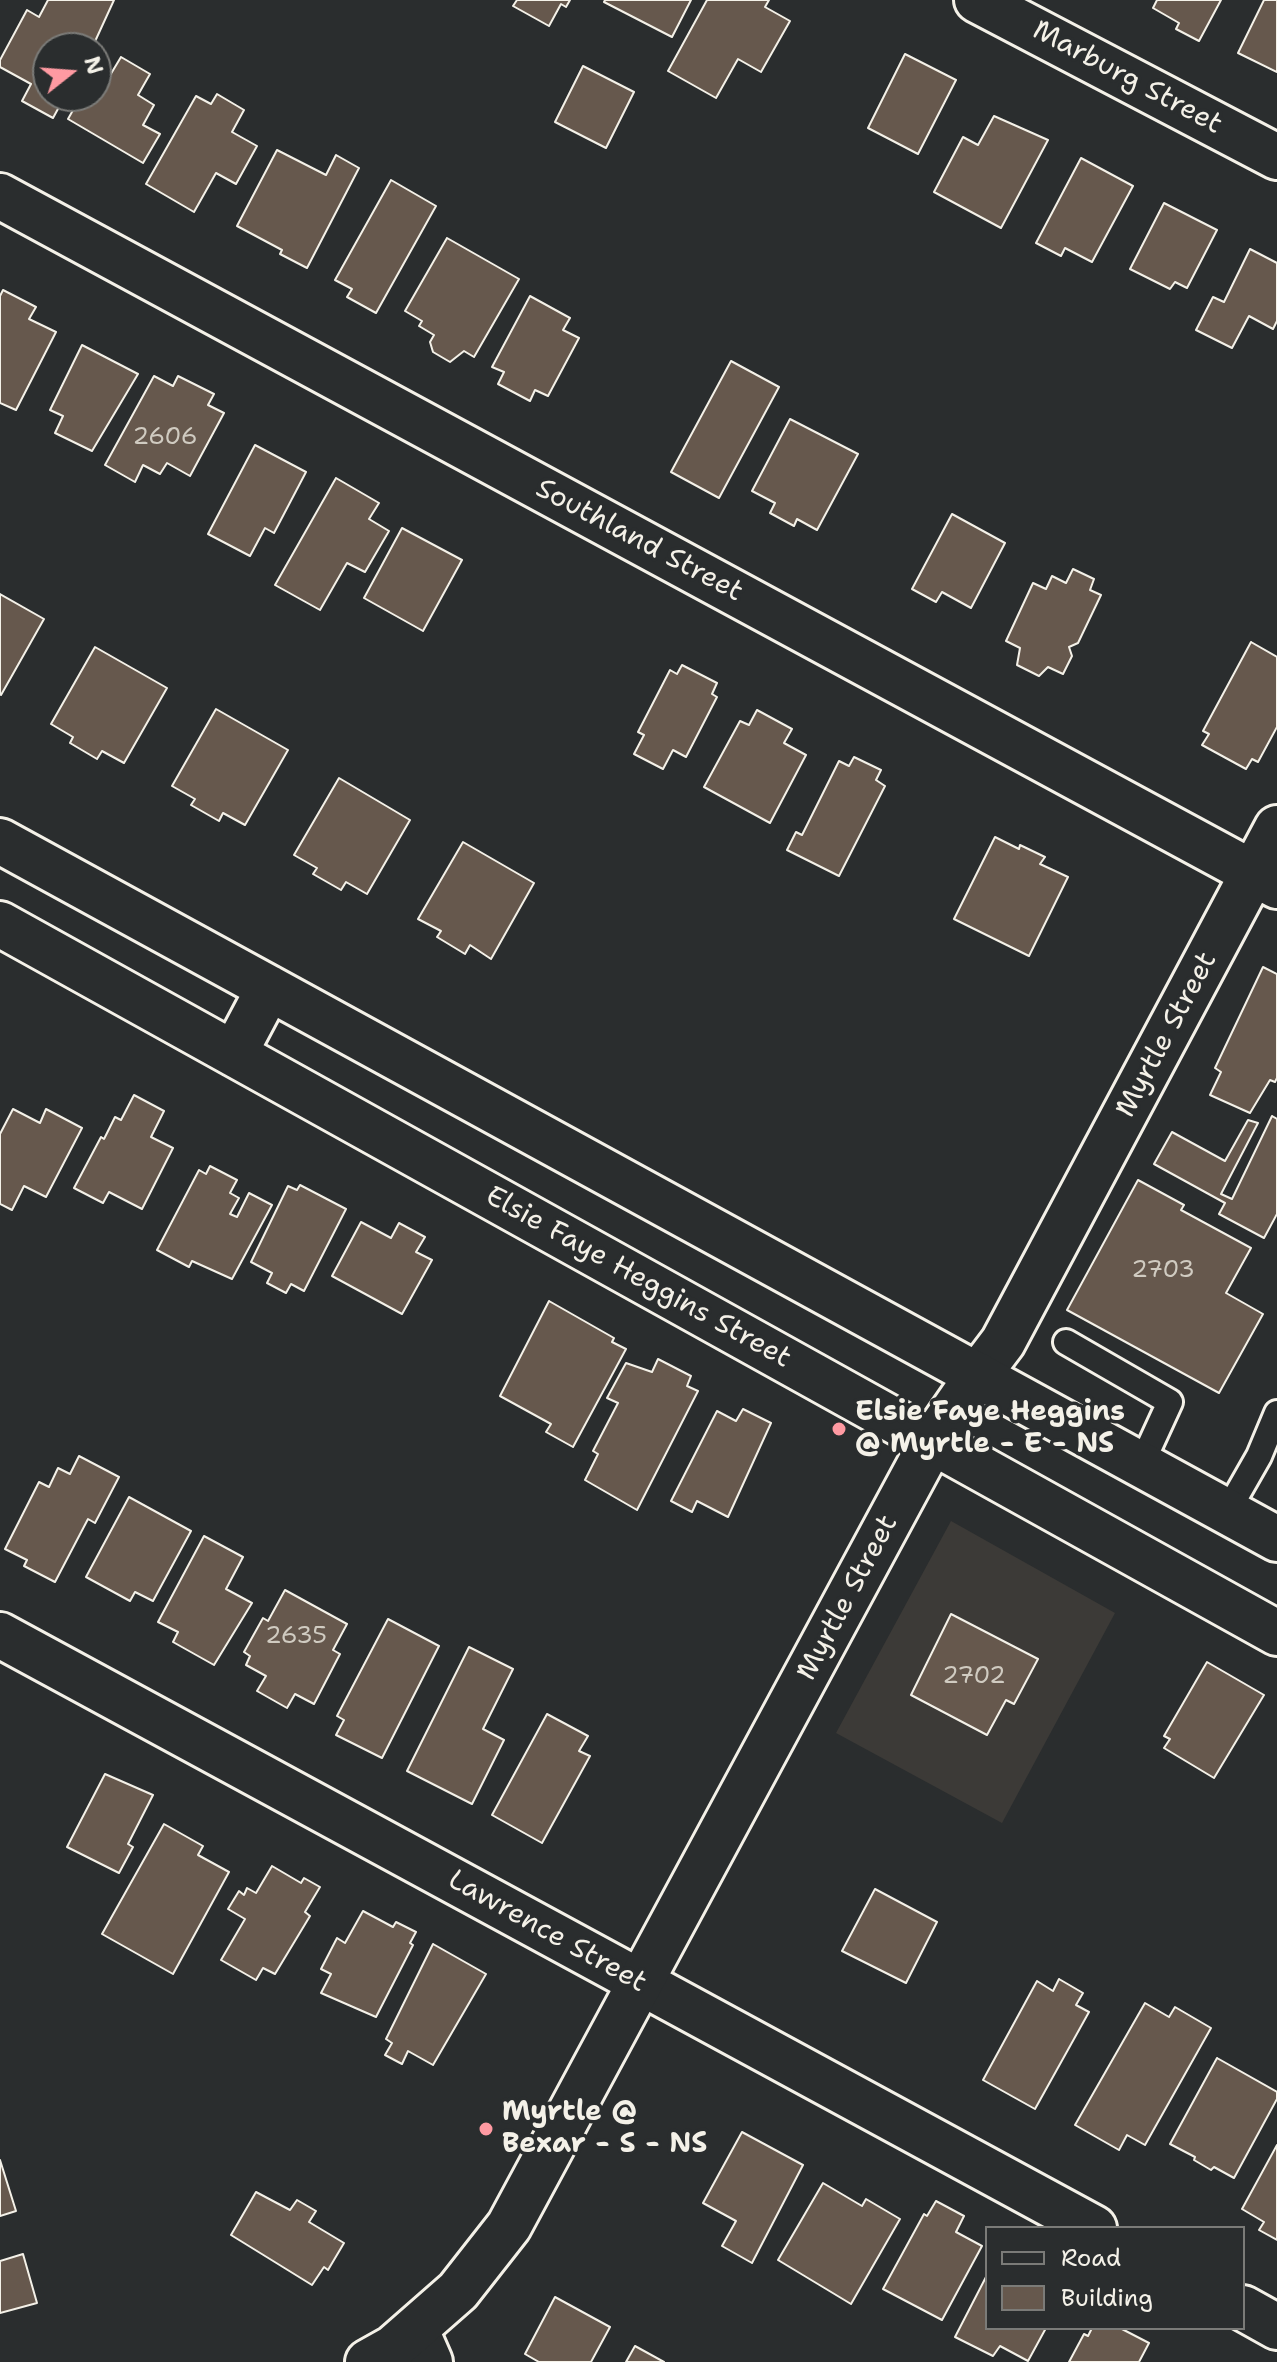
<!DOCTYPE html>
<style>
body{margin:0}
#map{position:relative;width:1277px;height:2362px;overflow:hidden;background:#2a2d2e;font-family:"Shantell Sans",sans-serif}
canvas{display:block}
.legend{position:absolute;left:985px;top:2226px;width:260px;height:104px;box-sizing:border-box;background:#2a2d2e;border:2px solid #7b7b78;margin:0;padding:10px 14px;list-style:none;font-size:24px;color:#f4f1e8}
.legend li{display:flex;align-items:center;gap:16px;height:40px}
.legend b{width:40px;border:2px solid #7b7b78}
.north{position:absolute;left:32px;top:32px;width:80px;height:80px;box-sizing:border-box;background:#2a2d2e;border:2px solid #7b7b78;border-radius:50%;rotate:73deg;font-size:22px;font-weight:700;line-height:32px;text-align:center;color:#f4f1e8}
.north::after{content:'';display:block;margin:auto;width:28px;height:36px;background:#ff9aa2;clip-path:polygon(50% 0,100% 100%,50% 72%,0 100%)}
</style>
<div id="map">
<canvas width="1277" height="2362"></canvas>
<ul class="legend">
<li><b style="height:10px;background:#2a2d2e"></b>Road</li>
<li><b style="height:22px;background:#66584d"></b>Building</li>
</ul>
<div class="north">N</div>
</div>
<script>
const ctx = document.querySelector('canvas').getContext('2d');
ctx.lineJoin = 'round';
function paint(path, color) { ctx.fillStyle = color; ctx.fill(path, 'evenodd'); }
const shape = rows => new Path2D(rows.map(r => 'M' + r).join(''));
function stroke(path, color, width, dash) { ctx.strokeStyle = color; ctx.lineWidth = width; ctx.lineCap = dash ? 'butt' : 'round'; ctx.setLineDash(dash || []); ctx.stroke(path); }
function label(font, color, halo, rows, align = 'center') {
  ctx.font = font + ' "Shantell Sans",sans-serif'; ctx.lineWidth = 7; ctx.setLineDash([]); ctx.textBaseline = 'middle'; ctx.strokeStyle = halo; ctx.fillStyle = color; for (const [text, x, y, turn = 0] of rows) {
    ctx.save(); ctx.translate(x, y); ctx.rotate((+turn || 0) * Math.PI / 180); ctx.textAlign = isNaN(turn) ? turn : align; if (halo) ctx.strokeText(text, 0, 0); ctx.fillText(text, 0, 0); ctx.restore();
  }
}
paint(shape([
 [951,1521,1115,1613,1002,1823,836,1733]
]), '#3c3a37');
const building = shape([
 [48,0,114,0,92,48,48,48,48,96,65,96,53,118,22,101,31,84,0,67,0,60,27,10,39,17,48,0],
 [517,0,570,0,566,7,561,4,549,26,513,6,517,0],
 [605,0,691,0,672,37,604,2,605,0],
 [707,0,769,0,765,7,790,21,761,72,738,59,716,98,668,71,707,0],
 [1157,0,1221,0,1199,41,1176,29,1179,23,1153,8,1157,0],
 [1264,0,1277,0,1277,72,1238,53,1264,0],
 [905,54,956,80,918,154,868,128,905,54],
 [121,57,150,74,138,95,154,105,143,125,160,134,143,163,68,119,81,96,96,96,97,69,109,77,121,57],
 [583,66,634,92,606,148,555,122,583,66],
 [217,94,244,110,232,132,257,146,236,184,216,173,194,212,146,184,196,96,211,104,217,94],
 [994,116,1048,140,1001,228,934,192,963,137,978,145,994,116],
 [277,150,326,175,336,155,359,168,307,268,280,254,282,250,237,226,277,150],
 [1081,158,1133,186,1092,262,1065,248,1061,256,1036,243,1081,158],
 [391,180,436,206,376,313,347,297,352,289,335,280,391,180],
 [1164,203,1217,230,1187,288,1175,282,1170,289,1130,269,1164,203],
 [447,238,519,279,474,357,464,351,450,362,433,352,430,342,434,335,419,326,422,321,405,311,447,238],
 [1250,249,1277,263,1277,321,1273,329,1249,316,1232,348,1196,330,1213,297,1224,302,1250,249],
 [3,290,36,307,29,319,56,332,16,410,0,403,0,296,3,290],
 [530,296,570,318,563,330,579,338,548,396,535,390,530,401,498,384,504,372,492,367,530,296],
 [82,345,138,374,92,451,55,433,63,416,50,410,82,345],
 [731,361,779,387,719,498,671,472,731,361],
 [154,376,173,386,178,376,214,394,208,405,224,413,190,476,167,463,160,474,143,465,135,482,105,465,154,376],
 [790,419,858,454,817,530,797,519,794,526,770,513,775,503,752,491,790,419],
 [255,445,306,472,274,533,265,528,250,556,208,534,255,445],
 [336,478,379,503,369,519,389,531,365,572,347,563,320,610,275,585,336,478],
 [952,514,1005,543,971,608,942,592,936,602,912,589,952,514],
 [402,528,462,560,423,631,364,598,402,528],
 [1073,569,1094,579,1090,590,1101,595,1078,643,1069,647,1072,656,1063,674,1048,667,1039,676,1017,665,1020,648,1006,641,1033,583,1046,589,1052,576,1066,583,1073,569],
 [0,594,44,619,1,695,0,694,0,594],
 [1251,642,1277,657,1277,727,1258,762,1252,759,1246,769,1202,745,1209,734,1203,731,1251,642],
 [95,647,167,688,124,763,102,751,97,759,70,743,73,737,51,724,95,647],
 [682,665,717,683,712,694,717,697,686,757,673,750,663,769,634,754,644,735,638,732,670,670,677,674,682,665],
 [216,709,288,750,245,825,223,813,219,821,191,805,195,799,172,786,216,709],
 [757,710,792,729,784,743,806,755,770,823,704,787,740,721,749,725,757,710],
 [854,757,881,770,876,780,885,786,839,876,787,850,796,832,802,835,839,761,849,766,854,757],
 [339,778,410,820,367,894,346,882,341,890,313,874,317,868,294,855,339,778],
 [995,837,1019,849,1020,845,1045,857,1040,864,1068,877,1029,956,954,919,995,837],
 [463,842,534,883,491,959,470,945,465,954,437,937,441,931,418,919,463,842],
 [1263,967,1277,974,1277,1078,1275,1082,1270,1080,1250,1113,1210,1095,1221,1072,1215,1068,1263,967],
 [134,1095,164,1111,151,1137,173,1148,142,1209,109,1192,103,1203,74,1188,101,1137,104,1139,115,1117,121,1120,134,1095],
 [13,1109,40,1123,46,1109,82,1128,46,1197,24,1186,12,1210,0,1204,0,1134,13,1109],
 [1272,1116,1277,1119,1277,1214,1264,1238,1219,1214,1225,1203,1154,1164,1172,1132,1225,1161,1248,1120,1258,1123,1221,1194,1232,1199,1272,1116],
 [210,1166,237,1180,230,1193,239,1198,230,1214,237,1217,249,1193,272,1205,232,1279,192,1261,189,1267,157,1250,199,1170,206,1174,210,1166],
 [1138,1180,1184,1205,1181,1210,1251,1248,1226,1293,1263,1314,1219,1393,1067,1310,1138,1180],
 [300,1185,346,1209,304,1291,291,1284,286,1293,267,1283,272,1273,251,1262,288,1186,297,1190,300,1185],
 [361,1222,391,1238,399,1223,425,1237,416,1252,432,1260,402,1314,332,1276,361,1222],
 [549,1301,614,1338,612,1342,626,1349,573,1447,546,1432,551,1424,500,1396,549,1301],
 [658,1359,691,1376,687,1386,698,1391,637,1510,585,1480,598,1454,593,1451,618,1403,607,1398,626,1363,652,1372,658,1359],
 [743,1409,771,1423,728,1517,697,1501,692,1512,671,1501,717,1411,736,1421,743,1409],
 [79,1456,119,1477,95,1523,88,1519,55,1582,24,1566,27,1560,5,1549,39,1482,49,1487,58,1468,70,1474,79,1456],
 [129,1497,191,1531,153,1601,135,1592,130,1601,86,1577,129,1497],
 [204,1536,243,1557,226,1589,252,1603,214,1665,173,1642,178,1632,158,1622,204,1536],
 [285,1590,347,1624,333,1650,340,1654,314,1704,295,1694,287,1708,257,1691,266,1676,246,1665,250,1656,244,1652,263,1618,268,1621,285,1590],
 [951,1614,1038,1659,1014,1704,1006,1700,987,1735,911,1695,951,1614],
 [388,1619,439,1646,382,1758,336,1735,344,1720,337,1716,388,1619],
 [469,1647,513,1669,483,1729,504,1740,472,1804,407,1771,469,1647],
 [1207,1662,1264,1695,1214,1778,1164,1748,1170,1739,1164,1736,1207,1662],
 [547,1714,588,1736,579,1751,590,1756,542,1843,492,1815,547,1714],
 [105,1774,153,1795,128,1844,133,1847,119,1873,67,1847,105,1774],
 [164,1824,203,1846,198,1855,229,1872,173,1974,102,1934,164,1824],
 [272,1866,301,1883,304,1878,320,1887,305,1912,310,1916,275,1974,263,1968,256,1980,221,1960,245,1919,228,1909,239,1891,244,1895,247,1888,256,1893,272,1866],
 [875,1889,937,1922,906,1983,842,1951,875,1889],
 [363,1911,393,1927,396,1922,416,1932,410,1943,413,1945,376,2017,321,1993,331,1974,321,1969,337,1938,345,1943,363,1911],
 [433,1944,486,1974,433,2065,408,2051,402,2064,385,2055,392,2043,386,2039,433,1944],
 [1059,1979,1083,1993,1076,2005,1089,2012,1035,2109,983,2080,1037,1981,1053,1991,1059,1979],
 [1145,2003,1169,2017,1175,2007,1211,2028,1145,2145,1127,2135,1119,2150,1075,2125,1145,2003],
 [1217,2058,1277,2092,1277,2099,1234,2178,1214,2167,1211,2170,1194,2160,1195,2157,1170,2144,1217,2058],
 [742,2132,803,2165,752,2263,722,2246,736,2221,703,2203,742,2132],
 [1277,2145,1277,2240,1259,2230,1264,2222,1242,2209,1277,2145],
 [0,2160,16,2211,0,2216,0,2160],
 [823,2183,862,2206,866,2199,900,2219,851,2304,778,2260,823,2183],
 [256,2192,290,2210,297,2200,316,2211,309,2222,344,2243,328,2270,324,2267,312,2285,231,2235,256,2192],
 [936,2201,964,2216,956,2232,982,2246,942,2320,883,2289,924,2214,927,2216,936,2201],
 [23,2254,37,2303,0,2313,0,2261,23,2254],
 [987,2275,987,2328,1046,2328,1028,2361,1000,2346,993,2356,955,2337,987,2275],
 [555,2297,610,2327,591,2362,539,2362,525,2354,555,2297],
 [1092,2328,1120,2328,1149,2343,1139,2362,1069,2362,1084,2334,1088,2336,1092,2328],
 [635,2346,664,2362,626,2362,635,2346]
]);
paint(building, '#66584d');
stroke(building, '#f4f1e8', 2);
const lane = shape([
 [1066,1342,1170,1402,1141,1465],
 [1227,1512,1259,1456,1277,1413]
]);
const street = shape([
 [977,0,1277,157],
 [0,196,1277,886],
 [978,1375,1003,1342,1277,828],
 [0,1635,1094,2228],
 [1243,2308,1277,2327],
 [416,2330,430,2362]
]);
const secondary = shape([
 [0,841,1277,1539],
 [0,924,1277,1633],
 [234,1054,269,988],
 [368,2362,393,2348,458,2291,509,2226,933,1440,978,1375]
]);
stroke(lane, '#f4f1e8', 30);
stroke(street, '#f4f1e8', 50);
stroke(secondary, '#f4f1e8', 50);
stroke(lane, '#2a2d2e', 24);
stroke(street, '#2a2d2e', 44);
stroke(secondary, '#2a2d2e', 44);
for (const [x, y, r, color] of [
 [839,1429,8,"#ff9aa2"],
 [486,2129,8,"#ff9aa2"]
]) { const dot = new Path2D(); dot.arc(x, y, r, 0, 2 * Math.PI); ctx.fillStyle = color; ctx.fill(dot); stroke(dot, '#2a2d2e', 3); }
label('24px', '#d0cbc1', null, [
 ["2606",165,438],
 ["2703",1163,1271],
 ["2635",296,1637],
 ["2702",974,1677]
]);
label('28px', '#f4f1e8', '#2a2d2e', [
 ["Marburg Street",1127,78,28],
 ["Southland Street",639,541,28],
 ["Myrtle Street",1167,1035,-62],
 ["Elsie Faye Heggins Street",638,1278,29],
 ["Myrtle Street",848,1598,-62],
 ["Lawrence Street",547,1932,29]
]);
label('bold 28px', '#f4f1e8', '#2a2d2e', [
 ["Elsie Faye Heggins",855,1413],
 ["@ Myrtle - E - NS",855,1445],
 ["Myrtle @",502,2113],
 ["Bexar - S - NS",502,2145]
], 'left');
</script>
